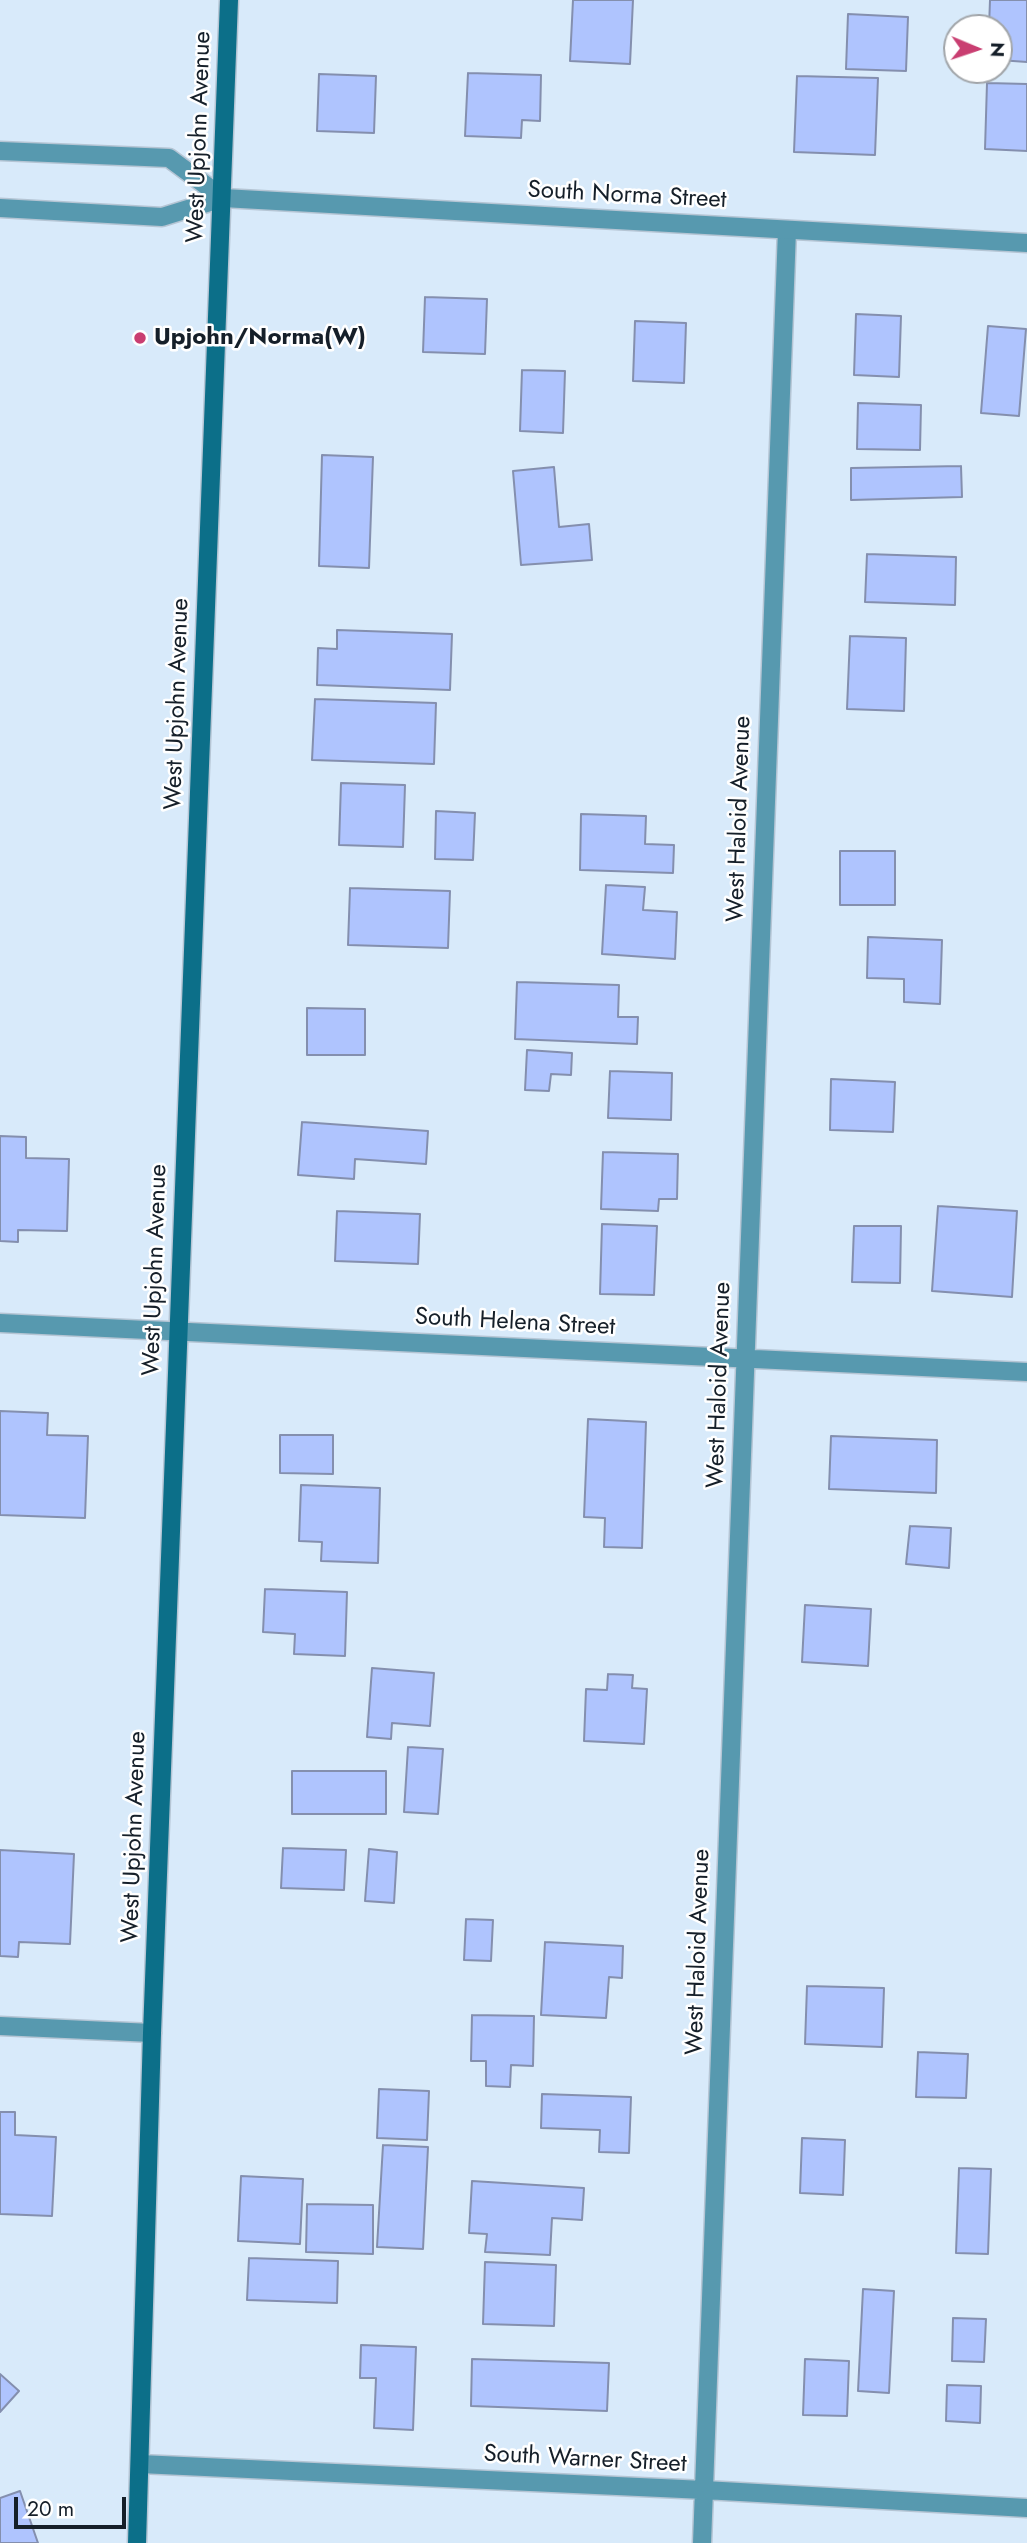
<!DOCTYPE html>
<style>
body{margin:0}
#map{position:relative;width:1027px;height:2543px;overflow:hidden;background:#d8eafa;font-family:Jost,sans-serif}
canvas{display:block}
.north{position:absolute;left:943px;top:14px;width:70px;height:70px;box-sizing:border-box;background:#fff;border:2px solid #a1a5a9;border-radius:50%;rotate:92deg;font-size:19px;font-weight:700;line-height:28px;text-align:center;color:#151f29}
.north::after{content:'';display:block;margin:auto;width:24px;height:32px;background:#c93e71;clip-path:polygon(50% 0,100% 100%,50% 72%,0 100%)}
.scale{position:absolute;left:14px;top:2497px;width:112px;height:32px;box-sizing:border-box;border:4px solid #151f29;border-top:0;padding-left:9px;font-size:21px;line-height:24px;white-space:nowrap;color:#151f29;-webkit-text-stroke:5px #fff;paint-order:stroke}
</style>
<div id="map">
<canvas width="1027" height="2543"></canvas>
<div class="north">N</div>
<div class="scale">20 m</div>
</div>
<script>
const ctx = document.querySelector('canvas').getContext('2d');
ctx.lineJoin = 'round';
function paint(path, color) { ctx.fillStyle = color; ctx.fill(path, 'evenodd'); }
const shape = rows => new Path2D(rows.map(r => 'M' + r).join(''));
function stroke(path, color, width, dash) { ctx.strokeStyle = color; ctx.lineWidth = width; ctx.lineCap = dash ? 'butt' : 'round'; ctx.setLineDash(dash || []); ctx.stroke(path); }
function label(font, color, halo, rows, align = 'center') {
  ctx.font = font + ' Jost,sans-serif'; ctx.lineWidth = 5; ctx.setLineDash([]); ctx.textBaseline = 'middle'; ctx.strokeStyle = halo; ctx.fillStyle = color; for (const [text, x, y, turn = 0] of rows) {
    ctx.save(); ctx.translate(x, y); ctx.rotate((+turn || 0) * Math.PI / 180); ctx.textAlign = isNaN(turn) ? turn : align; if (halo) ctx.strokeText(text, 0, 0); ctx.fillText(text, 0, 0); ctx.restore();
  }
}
const building = shape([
 [573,0,633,0,630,64,570,61,573,0],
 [990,0,1027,0,1027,62,999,60,999,28,989,28,990,0],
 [848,14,908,17,906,71,846,69,848,14],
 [468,73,541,75,540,121,522,120,521,138,465,136,468,73],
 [319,74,376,76,374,133,317,131,319,74],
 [797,76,878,78,875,155,794,152,797,76],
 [987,83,1027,84,1027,151,985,149,987,83],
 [425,297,487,299,485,354,423,352,425,297],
 [856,314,901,316,899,377,854,375,856,314],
 [635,321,686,323,684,383,633,381,635,321],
 [988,326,1026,329,1019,416,981,413,988,326],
 [522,370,565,371,563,433,520,431,522,370],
 [858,403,921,405,920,450,857,449,858,403],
 [322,455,373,457,369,568,319,566,322,455],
 [961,466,962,497,851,500,851,468,961,466],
 [554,467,559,527,589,524,592,560,521,565,513,471,554,467],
 [867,554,956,557,955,605,865,602,867,554],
 [337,630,452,634,450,690,317,685,318,648,337,649,337,630],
 [850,636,906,638,904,711,847,709,850,636],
 [315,699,436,703,434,764,312,760,315,699],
 [341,783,405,785,403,847,339,845,341,783],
 [436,811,475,813,473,860,435,859,436,811],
 [581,814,646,816,645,844,674,845,673,873,580,870,581,814],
 [840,851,895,851,895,905,840,905,840,851],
 [606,885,645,887,643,910,677,912,675,959,602,954,606,885],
 [350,888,450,891,448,948,348,945,350,888],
 [868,937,942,940,940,1004,904,1002,904,979,867,978,868,937],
 [517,982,619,985,618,1017,638,1017,637,1044,515,1039,517,982],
 [307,1008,365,1009,365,1055,307,1055,307,1008],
 [527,1050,572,1053,571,1075,551,1074,549,1091,525,1090,527,1050],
 [610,1071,672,1073,671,1120,608,1118,610,1071],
 [831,1079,895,1082,893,1132,830,1130,831,1079],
 [302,1122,428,1131,426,1164,355,1159,354,1179,298,1175,302,1122],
 [0,1136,26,1137,26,1158,69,1159,67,1231,18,1230,18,1242,0,1241,0,1136],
 [603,1152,678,1154,677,1199,659,1199,658,1211,601,1209,603,1152],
 [938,1206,1017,1211,1012,1297,932,1291,938,1206],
 [337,1211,420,1214,418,1264,335,1261,337,1211],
 [602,1224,657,1226,654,1295,600,1294,602,1224],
 [854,1226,901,1226,900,1283,852,1282,854,1226],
 [0,1411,48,1413,47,1435,88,1436,85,1518,0,1515,0,1411],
 [588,1419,646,1422,642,1548,604,1547,605,1518,584,1517,588,1419],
 [280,1435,333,1435,333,1474,280,1473,280,1435],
 [831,1436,937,1440,936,1493,829,1489,831,1436],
 [301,1485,380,1488,378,1563,321,1561,322,1542,299,1541,301,1485],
 [910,1526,951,1528,949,1568,906,1564,910,1526],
 [265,1589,347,1592,345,1656,294,1654,295,1634,263,1632,265,1589],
 [805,1605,871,1609,868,1666,802,1662,805,1605],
 [372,1668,434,1673,430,1726,392,1723,391,1739,367,1737,372,1668],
 [608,1674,633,1675,632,1688,647,1689,644,1744,584,1741,586,1689,607,1690,608,1674],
 [408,1747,443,1749,438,1814,404,1812,408,1747],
 [292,1771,386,1771,386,1814,292,1814,292,1771],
 [283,1848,346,1850,344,1890,281,1888,283,1848],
 [369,1849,397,1852,394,1903,365,1901,369,1849],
 [0,1850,74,1854,70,1944,19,1942,18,1957,0,1956,0,1850],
 [466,1919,493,1920,491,1961,464,1960,466,1919],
 [545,1942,623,1946,622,1978,609,1977,606,2018,541,2015,545,1942],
 [807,1986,884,1988,882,2047,805,2044,807,1986],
 [472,2015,534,2016,533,2066,511,2065,510,2087,486,2086,486,2061,471,2061,472,2015],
 [918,2052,968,2054,966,2098,916,2097,918,2052],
 [379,2089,429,2091,427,2140,377,2138,379,2089],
 [542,2094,631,2097,629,2153,599,2152,600,2130,541,2128,542,2094],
 [0,2112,15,2112,15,2135,56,2137,52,2216,0,2214,0,2112],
 [802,2138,845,2140,843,2195,800,2193,802,2138],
 [383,2145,428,2147,423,2249,377,2247,383,2145],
 [959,2168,991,2169,988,2254,956,2253,959,2168],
 [241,2176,303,2179,300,2244,238,2241,241,2176],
 [472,2181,584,2188,582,2220,552,2218,550,2255,485,2252,487,2234,469,2233,472,2181],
 [307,2204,373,2205,373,2254,306,2252,307,2204],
 [249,2258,338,2261,337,2303,247,2300,249,2258],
 [485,2262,556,2265,554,2326,483,2324,485,2262],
 [863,2289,894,2291,889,2393,858,2391,863,2289],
 [953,2318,986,2319,984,2362,952,2361,953,2318],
 [361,2345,416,2347,413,2430,374,2428,376,2378,360,2378,361,2345],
 [472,2359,609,2363,607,2411,471,2406,472,2359],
 [805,2359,849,2361,847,2416,803,2415,805,2359],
 [0,2374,19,2391,0,2412,0,2374],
 [947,2385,981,2386,980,2423,946,2421,947,2385],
 [20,2491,38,2543,0,2543,0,2498,20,2491]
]);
paint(building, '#afc4fe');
stroke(building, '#848fae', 2);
const minor = shape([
 [0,1323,1027,1372],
 [0,2026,152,2033],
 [140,2464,704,2490,1027,2508],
 [702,2543,787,230]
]);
const tertiary = shape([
 [0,151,169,158,223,198],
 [0,208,162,217,223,198,1027,243]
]);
const secondary = shape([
 [137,2543,152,2033,229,0]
]);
stroke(minor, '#b5c5d4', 21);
stroke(tertiary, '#b5c5d4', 21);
stroke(secondary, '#b5c5d4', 21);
stroke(minor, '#5799af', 18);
stroke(tertiary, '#5799af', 18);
stroke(secondary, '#0c6f89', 18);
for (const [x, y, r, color] of [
 [140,338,7,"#c93e71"]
]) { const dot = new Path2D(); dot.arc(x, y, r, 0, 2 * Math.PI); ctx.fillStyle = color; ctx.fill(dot); stroke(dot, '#fff', 2.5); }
label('24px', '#151f29', '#fff', [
 ["West Upjohn Avenue",200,137,-88],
 ["South Norma Street",627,196,3],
 ["West Upjohn Avenue",178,704,-88],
 ["West Haloid Avenue",740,819,-88],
 ["West Upjohn Avenue",156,1270,-88],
 ["South Helena Street",515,1323,3],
 ["West Haloid Avenue",720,1385,-88],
 ["West Upjohn Avenue",135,1837,-88],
 ["West Haloid Avenue",699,1952,-88],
 ["South Warner Street",585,2460,3]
]);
label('bold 24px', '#151f29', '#fff', [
 ["Upjohn/Norma(W)",154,338]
], 'left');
</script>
